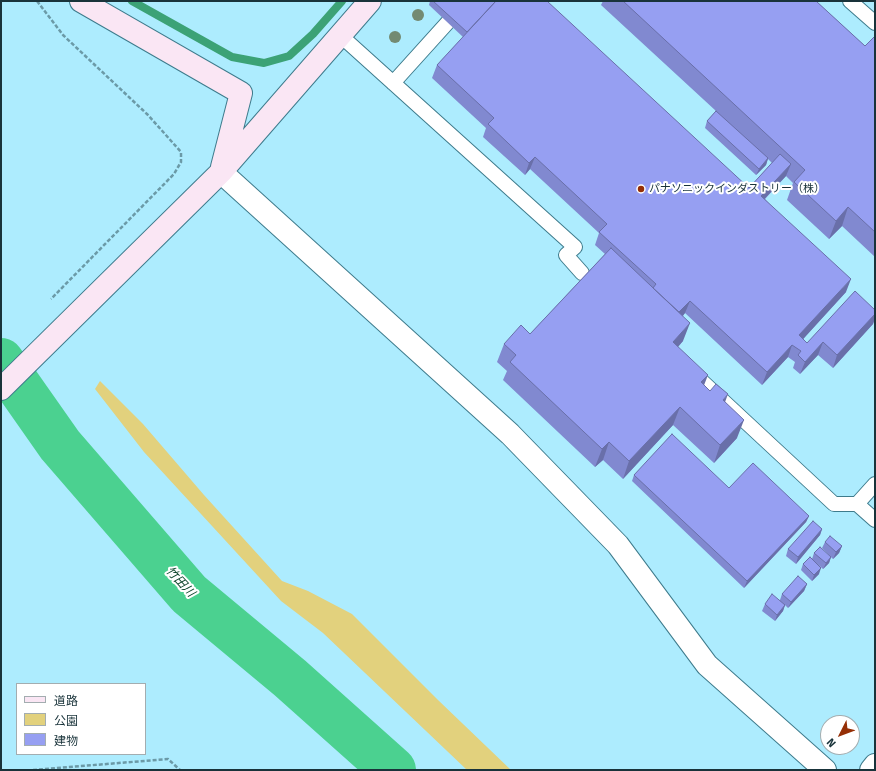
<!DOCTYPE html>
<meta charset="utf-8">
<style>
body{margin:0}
#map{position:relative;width:876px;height:771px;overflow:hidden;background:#adecfe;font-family:"Fira Sans","Noto Sans JP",sans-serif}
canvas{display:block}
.frame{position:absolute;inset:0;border:2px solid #19333a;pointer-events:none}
.legend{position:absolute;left:16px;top:683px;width:130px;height:72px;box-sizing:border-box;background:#fff;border:1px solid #a3adb0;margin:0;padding:5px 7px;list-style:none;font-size:12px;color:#19333a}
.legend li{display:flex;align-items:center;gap:8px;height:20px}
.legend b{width:20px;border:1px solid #a3adb0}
.north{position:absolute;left:820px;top:715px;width:40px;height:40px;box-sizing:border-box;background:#fff;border:1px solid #a3adb0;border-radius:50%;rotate:228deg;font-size:11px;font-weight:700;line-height:16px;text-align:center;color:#19333a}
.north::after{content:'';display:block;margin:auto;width:14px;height:18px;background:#952f06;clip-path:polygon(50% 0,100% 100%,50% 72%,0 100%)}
</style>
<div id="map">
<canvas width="876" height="771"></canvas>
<div class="frame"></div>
<ul class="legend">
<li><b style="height:5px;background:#fae6f4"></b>道路</li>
<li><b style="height:11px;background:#e2d17d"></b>公園</li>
<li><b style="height:11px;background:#969ff2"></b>建物</li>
</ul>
<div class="north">N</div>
</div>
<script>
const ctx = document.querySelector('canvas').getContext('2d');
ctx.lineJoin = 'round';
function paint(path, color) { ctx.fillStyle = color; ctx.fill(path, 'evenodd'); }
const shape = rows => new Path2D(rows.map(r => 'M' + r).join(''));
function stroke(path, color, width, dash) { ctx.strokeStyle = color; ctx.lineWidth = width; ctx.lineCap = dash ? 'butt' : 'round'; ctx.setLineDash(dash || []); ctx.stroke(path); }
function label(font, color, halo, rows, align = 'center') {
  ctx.font = font + ' "Fira Sans","Noto Sans JP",sans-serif'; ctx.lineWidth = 4; ctx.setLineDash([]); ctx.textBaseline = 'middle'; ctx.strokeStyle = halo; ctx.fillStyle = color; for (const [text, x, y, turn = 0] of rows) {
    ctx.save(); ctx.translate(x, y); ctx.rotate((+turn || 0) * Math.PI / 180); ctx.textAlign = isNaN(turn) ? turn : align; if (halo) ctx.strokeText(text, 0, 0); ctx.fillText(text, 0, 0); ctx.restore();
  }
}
paint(shape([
 [100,381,143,424,204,495,282,581,308,591,352,614,438,700,511,770,467,770,323,633,281,601,144,452,95,389]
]), '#e2d17d');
stroke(shape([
 [132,1,232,57,264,63,289,56,313,34,342,1]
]), '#3ca276', 8);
stroke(shape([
 [1,361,60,445,189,594,290,678,393,770]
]), '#4bd190', 46);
const lane = shape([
 [850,1,875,23],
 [340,35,575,247,566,255,582,273],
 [393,83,467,1],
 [691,371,834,504,857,504,875,520],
 [857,504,875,484]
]);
const street = shape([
 [221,172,510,434,618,545,707,665,825,770],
 [871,770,875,765]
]);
const secondary = shape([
 [81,1,241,93,222,167],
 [1,389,221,172,370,1]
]);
stroke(lane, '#3e7b8c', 16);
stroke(street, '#3e7b8c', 24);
stroke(secondary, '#3e7b8c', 24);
stroke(shape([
 [37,1,63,35,148,115,181,152,181,162,174,174,51,299],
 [33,770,168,759,180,770]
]), '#6b9aa7', 2.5, [4, 2]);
stroke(lane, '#fff', 14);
stroke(street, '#fff', 22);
stroke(secondary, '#fae6f4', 22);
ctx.fillStyle = '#738a72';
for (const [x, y] of [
 [418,15],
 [395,37]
]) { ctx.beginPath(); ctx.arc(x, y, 6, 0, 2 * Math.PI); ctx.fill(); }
paint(shape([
 [430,1,493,1,749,188,772,163,768,159,766,165,756,175,705,128,707,121,716,111,601,5,603,1,816,1,865,46,875,36,875,257,842,226,829,239,787,200,793,183,786,176,765,199,846,292,803,339,807,343,875,310,875,318,873,324,833,368,818,355,800,374,793,368,795,362,788,357,762,385,685,313,683,316,683,341,678,347,704,385,710,391,725,402,737,438,714,463,673,425,623,479,603,460,595,467,503,380,507,371,497,362,504,344,530,334,605,254,595,245,599,233,530,169,525,175,483,137,486,128,432,78,437,65,463,37,429,5],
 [634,475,729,488,809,516,806,522,744,588,632,481],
 [822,529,820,535,796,564,786,556,788,549],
 [825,542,842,546,839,553,833,559,822,548],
 [814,553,831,557,829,563,823,569,815,562,819,574,812,581,801,570,803,564,812,559],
 [807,584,804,591,788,608,785,605,783,611,775,621,762,611,765,604,780,600,782,594]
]), '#8189d0');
paint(shape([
 [535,157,530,169,525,175,529,163],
 [768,158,766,165,756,175,759,169],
 [791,164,786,176,756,208,761,196],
 [848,207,842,226,829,239,836,221],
 [851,279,846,292,795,348,799,335],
 [690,301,685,313,673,327,677,314],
 [875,314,875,318,873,324,833,368,837,355],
 [690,323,683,341,666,360,673,342],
 [823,342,818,355,800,374,805,362],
 [792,345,788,357,762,385,767,372],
 [708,375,701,393,701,382],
 [728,394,721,413,723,400],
 [680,407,673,425,623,479,629,461],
 [744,420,737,438,714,463,720,445],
 [609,442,603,460,595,467,602,449],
 [809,516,806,522,744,588,747,581],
 [822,529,820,535,796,564,798,557],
 [842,546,839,553,833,559,836,552],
 [831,557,829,563,823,569,826,563],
 [821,568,819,574,812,581,814,575],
 [807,584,804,591,788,608,791,602],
 [785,605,783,611,775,621,777,615]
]), '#696fa9');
const building = shape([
 [433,1,493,1,495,2,467,32,433,1],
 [496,1,547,1,749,188,780,154,791,164,761,196,851,279,799,335,807,343,855,291,875,310,875,314,837,355,823,342,805,362,798,355,801,351,792,345,767,372,690,301,679,312,653,288,656,284,599,232,607,224,535,157,529,163,488,124,494,118,437,65,496,1],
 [623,1,816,1,865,46,875,36,875,232,848,207,836,221,794,182,805,170,623,1],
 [716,111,768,158,759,169,707,121,716,111],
 [611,248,690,323,673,342,708,375,701,382,710,391,716,384,728,394,723,400,744,420,720,445,680,407,629,461,609,442,602,449,510,362,516,355,504,344,521,325,530,334,611,248],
 [672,434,729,488,753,463,809,516,747,581,634,475,672,434],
 [813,521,822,529,798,557,788,549,813,521],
 [830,536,842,546,836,552,825,542,830,536],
 [820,547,831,557,826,563,814,553,820,547],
 [810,557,821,568,814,575,803,564,810,557],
 [798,576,807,584,791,602,782,594,798,576],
 [772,594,785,605,777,615,765,604,772,594]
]);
paint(building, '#969ff2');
stroke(building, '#696fa9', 1);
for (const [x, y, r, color] of [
 [641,189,4,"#952f06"]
]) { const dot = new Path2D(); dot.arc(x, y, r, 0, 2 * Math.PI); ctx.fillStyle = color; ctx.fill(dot); stroke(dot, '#fff', 1.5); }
label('11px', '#19333a', '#fff', [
 ["パナソニックインダストリー（株）",649,189]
], 'left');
label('italic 12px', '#0c442a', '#fff', [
 ["竹田川",180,582,47]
]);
</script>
